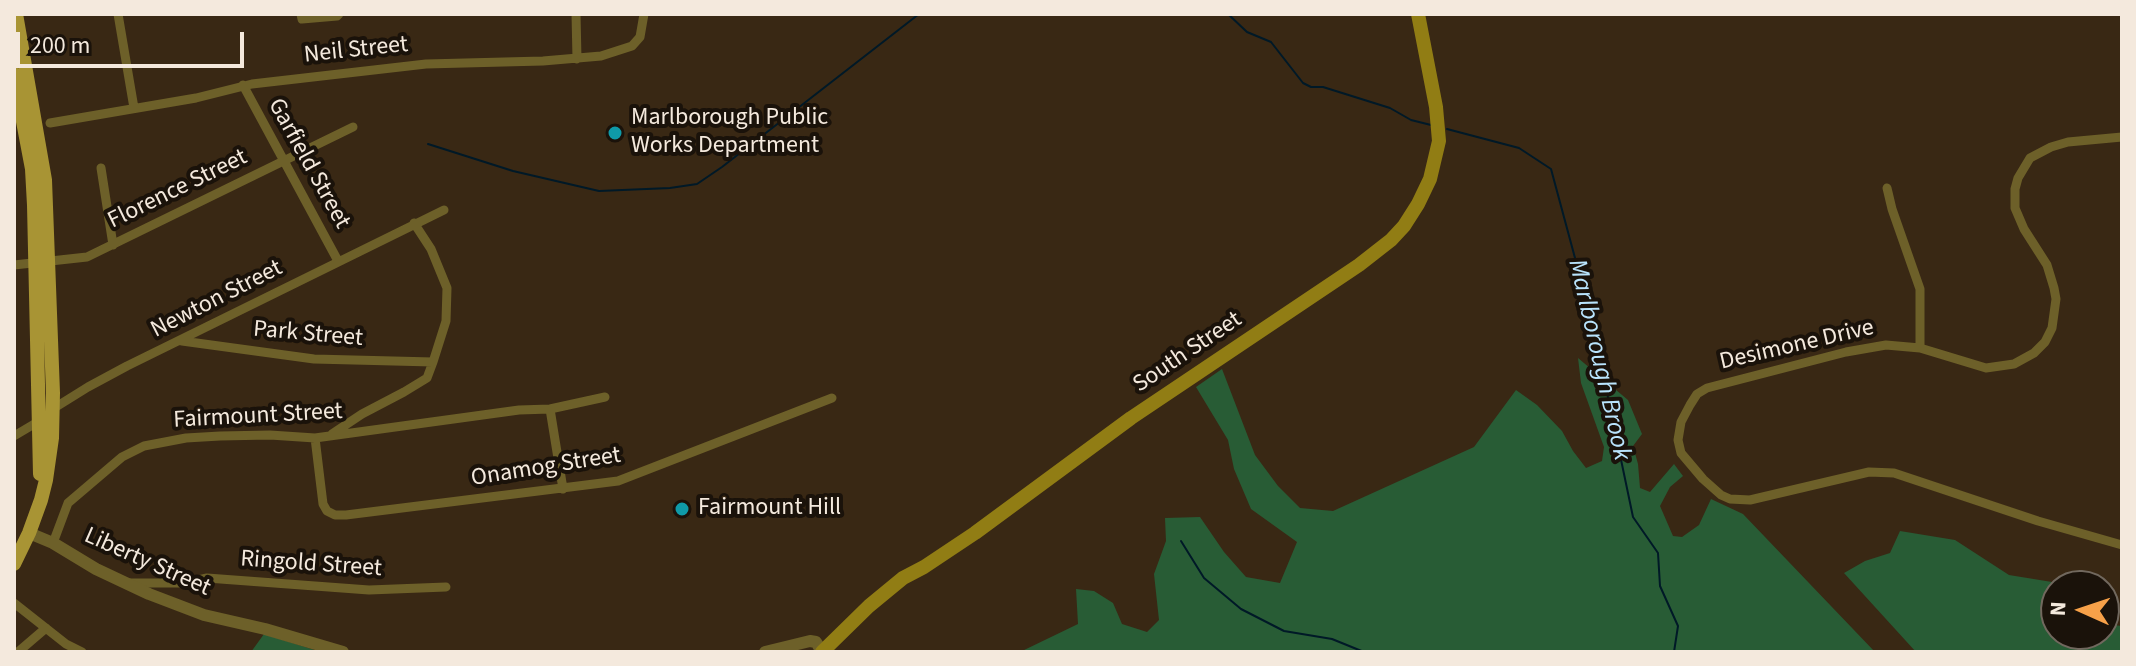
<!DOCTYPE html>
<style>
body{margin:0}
#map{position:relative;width:2136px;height:666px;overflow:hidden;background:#392814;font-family:"Source Sans 3",sans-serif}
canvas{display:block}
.frame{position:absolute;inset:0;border:16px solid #f4e9dd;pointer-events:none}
.north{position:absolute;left:2040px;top:570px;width:80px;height:80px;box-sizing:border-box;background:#1a120a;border:2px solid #71685e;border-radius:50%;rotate:273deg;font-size:22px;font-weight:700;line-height:32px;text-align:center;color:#f4e9dd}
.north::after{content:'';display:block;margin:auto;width:28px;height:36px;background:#f7a149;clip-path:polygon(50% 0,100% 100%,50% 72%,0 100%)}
.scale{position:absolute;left:16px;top:32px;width:228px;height:36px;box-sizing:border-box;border:4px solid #f4e9dd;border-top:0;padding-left:10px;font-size:24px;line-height:28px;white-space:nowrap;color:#f4e9dd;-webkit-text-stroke:6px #1a120a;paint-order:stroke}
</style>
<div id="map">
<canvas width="2136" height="666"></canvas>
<div class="frame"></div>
<div class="north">N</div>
<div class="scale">200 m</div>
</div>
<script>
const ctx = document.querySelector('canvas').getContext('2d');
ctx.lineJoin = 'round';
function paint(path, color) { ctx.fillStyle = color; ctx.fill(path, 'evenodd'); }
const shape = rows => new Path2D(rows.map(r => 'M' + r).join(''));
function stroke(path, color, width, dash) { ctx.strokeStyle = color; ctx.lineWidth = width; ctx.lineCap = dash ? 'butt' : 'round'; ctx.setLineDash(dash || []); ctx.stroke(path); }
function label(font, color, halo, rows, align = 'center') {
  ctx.font = font + ' "Source Sans 3",sans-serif'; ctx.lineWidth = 8; ctx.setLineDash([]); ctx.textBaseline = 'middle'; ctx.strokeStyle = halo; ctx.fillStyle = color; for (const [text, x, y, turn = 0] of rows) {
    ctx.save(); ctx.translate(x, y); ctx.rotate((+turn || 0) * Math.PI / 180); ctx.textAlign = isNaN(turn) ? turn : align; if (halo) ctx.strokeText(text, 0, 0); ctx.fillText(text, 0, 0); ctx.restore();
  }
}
paint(shape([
 [1578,358,1628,400,1642,434,1633,446,1638,464,1640,488,1650,492,1674,464,1683,476,1670,487,1660,506,1673,536,1682,537,1699,525,1711,499,1743,514,1875,652,1020,652,1078,624,1076,589,1094,591,1113,603,1122,624,1147,632,1159,620,1154,574,1166,541,1165,518,1200,517,1224,552,1246,577,1280,583,1297,542,1251,509,1234,469,1228,440,1196,387,1222,369,1255,455,1278,486,1300,508,1333,511,1474,447,1516,390,1537,405,1562,431,1573,451,1586,468,1602,461,1604,447,1581,383],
 [1900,531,1955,540,2009,575,2052,582,2056,589,2056,634,2104,634,2104,624,2122,626,2122,652,1916,652,1844,573,1865,561,1890,553],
 [264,634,321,652,251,652]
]), '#285c35');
stroke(shape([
 [1228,14,1247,32,1271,42,1303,83,1311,87,1323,87,1390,108,1411,120,1431,125],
 [1447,129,1519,148,1551,169,1592,321,1633,517,1658,553,1660,586,1678,626,1674,652],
 [428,144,513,171,599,191,670,188,697,184,722,167,919,14],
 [1181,541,1204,578,1241,609,1284,631,1332,639,1364,652]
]), '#001927', 2);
stroke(shape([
 [118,14,134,108],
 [301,14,302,19,337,16,339,14],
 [576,14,577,59],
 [243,85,338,261],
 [50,123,196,98,252,84,426,64,543,61,601,56,632,46,640,37,644,14],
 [2122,137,2068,142,2051,147,2030,158,2018,178,2015,189,2015,208,2024,229,2047,265,2054,288,2056,299,2052,328,2045,342,2034,353,2014,364,1986,368,1920,348,1886,345,1846,352,1707,388,1697,394,1690,405,1681,422,1678,440,1681,453,1703,479,1721,495,1730,499,1750,500,1869,472,1894,473,2038,521,2122,545],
 [101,168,113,245],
 [1887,188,1892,209,1920,289,1920,348],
 [14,265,87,257,353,127],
 [182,341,314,359,433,362],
 [550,409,563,489],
 [51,410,88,387,127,366,444,210],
 [332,434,362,414,404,392,427,378,433,362,446,321,447,288,431,249,414,223],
 [14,436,41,420],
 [315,438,323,504,327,511,335,515,346,515,618,481,832,398],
 [53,543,68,503,122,457,144,446,186,438,220,436,270,435,315,438,519,410,550,409,605,397],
 [126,583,185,583,207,578,369,590,446,587],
 [14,603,66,644,82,652],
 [18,652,46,628]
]), '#6d6029', 9);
stroke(shape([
 [29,533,53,543,96,569,149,594,204,615,265,629,343,652],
 [765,652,810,641,816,642,822,652]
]), '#6d6029', 12);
stroke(shape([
 [822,652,869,606,903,578,924,567,975,533,1131,418,1359,265,1391,240,1404,226,1418,204,1430,179,1439,141,1436,107,1418,14]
]), '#917d14', 14);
stroke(shape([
 [14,74,32,169,34,205,40,474],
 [14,564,29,533,41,500,46,480,52,438,53,393,45,180,16,14]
]), '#a89434', 14);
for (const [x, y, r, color] of [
 [615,133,8,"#0f9aa8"],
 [682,509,8,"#0f9aa8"]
]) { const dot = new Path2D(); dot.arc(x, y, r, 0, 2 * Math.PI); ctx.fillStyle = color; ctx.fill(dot); stroke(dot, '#1a120a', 3); }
label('24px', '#f4e9dd', '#1a120a', [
 ["Neil Street",356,51,-6],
 ["Garfield Street",308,164,61],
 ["Florence Street",178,190,-26],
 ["Newton Street",217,300,-27],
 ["Park Street",308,335,5],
 ["Desimone Drive",1797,346,-13],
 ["South Street",1188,353,-34],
 ["Fairmount Street",258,417,-3],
 ["Onamog Street",546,468,-9],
 ["Liberty Street",147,563,24],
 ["Ringold Street",311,565,4]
]);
label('24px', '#f4e9dd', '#1a120a', [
 ["Marlborough Public",631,119],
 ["Works Department",631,147],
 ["Fairmount Hill",698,509]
], 'left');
label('italic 26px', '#b9e4fd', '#1a120a', [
 ["Marlborough Brook",1598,360,77]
]);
</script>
